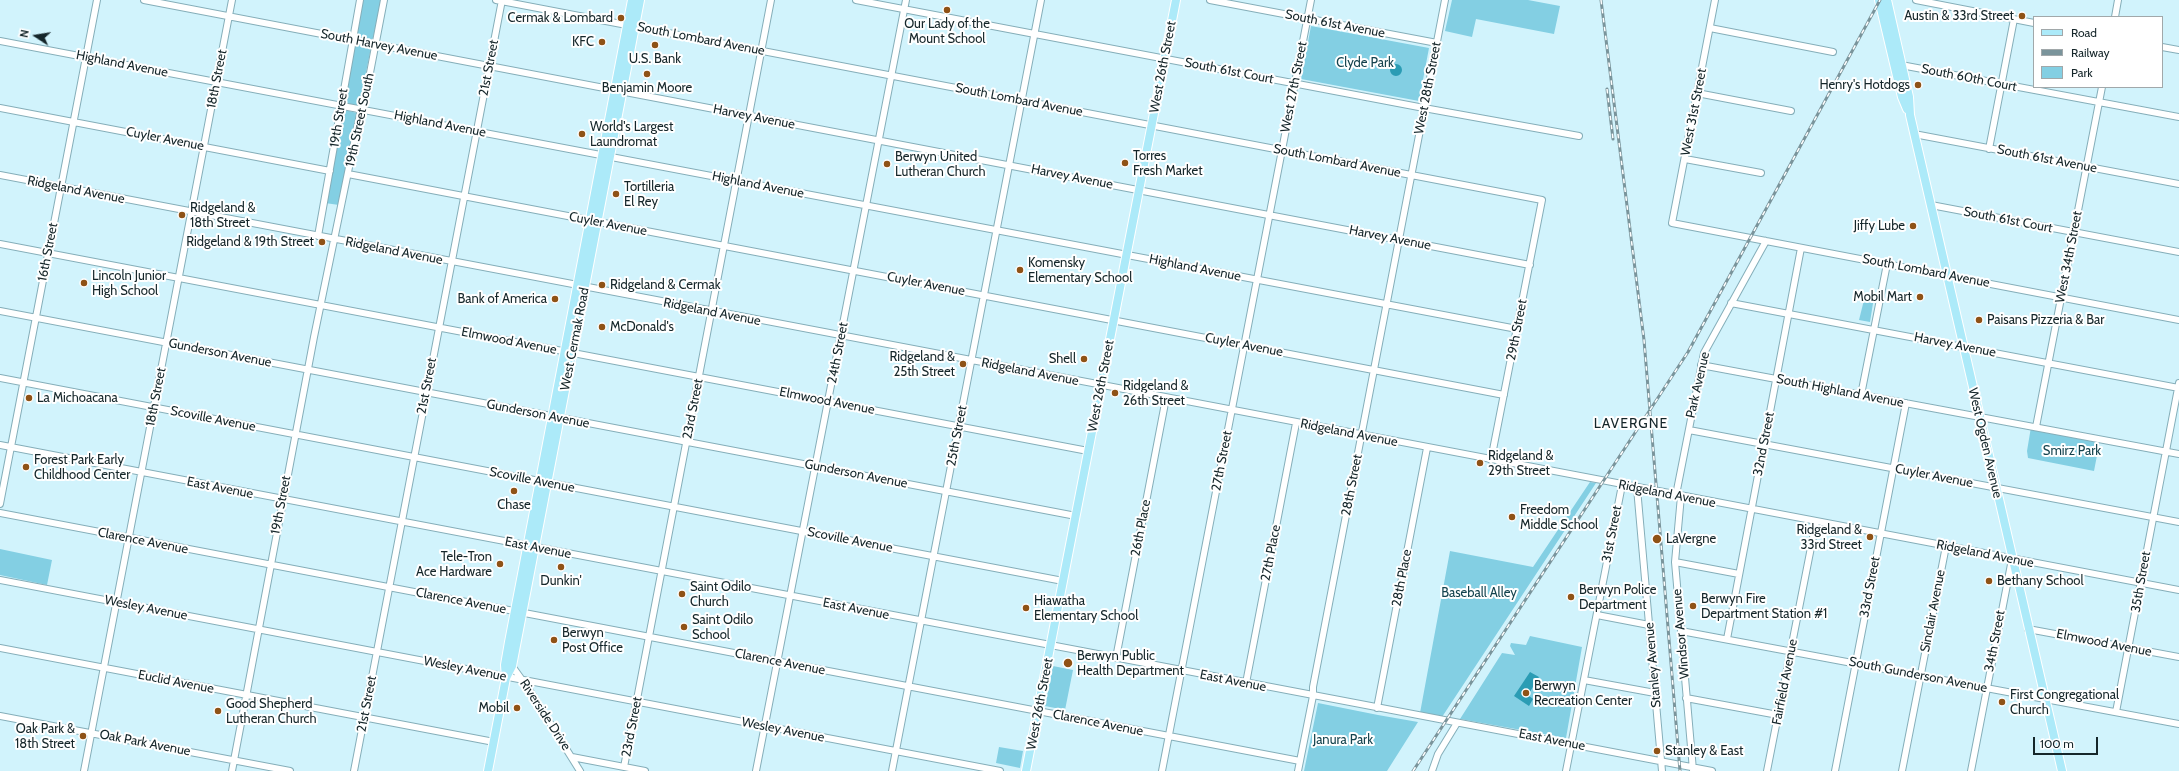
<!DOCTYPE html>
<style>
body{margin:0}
#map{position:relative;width:2179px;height:771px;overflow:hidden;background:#d1f3fc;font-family:Cabin,sans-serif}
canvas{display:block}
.legend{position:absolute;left:2033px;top:16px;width:130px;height:72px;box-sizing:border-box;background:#fff;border:1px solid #a1a8aa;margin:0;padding:5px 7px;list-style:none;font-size:12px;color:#15262a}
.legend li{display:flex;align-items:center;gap:8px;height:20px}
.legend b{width:20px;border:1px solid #a1a8aa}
.north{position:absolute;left:16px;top:16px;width:40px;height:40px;-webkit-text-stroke:3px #fff;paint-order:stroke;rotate:282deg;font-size:11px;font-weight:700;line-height:16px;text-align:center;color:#15262a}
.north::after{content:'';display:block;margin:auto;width:14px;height:18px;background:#15262a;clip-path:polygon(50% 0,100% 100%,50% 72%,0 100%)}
.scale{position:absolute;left:2033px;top:737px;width:65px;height:18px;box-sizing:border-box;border:2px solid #15262a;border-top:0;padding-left:5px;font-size:12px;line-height:14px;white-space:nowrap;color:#15262a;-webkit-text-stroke:3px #fff;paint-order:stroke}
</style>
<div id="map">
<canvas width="2179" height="771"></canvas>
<ul class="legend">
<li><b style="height:5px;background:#aceaf9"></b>Road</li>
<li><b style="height:5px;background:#7a949b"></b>Railway</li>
<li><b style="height:11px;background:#83cfe3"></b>Park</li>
</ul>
<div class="north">N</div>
<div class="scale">100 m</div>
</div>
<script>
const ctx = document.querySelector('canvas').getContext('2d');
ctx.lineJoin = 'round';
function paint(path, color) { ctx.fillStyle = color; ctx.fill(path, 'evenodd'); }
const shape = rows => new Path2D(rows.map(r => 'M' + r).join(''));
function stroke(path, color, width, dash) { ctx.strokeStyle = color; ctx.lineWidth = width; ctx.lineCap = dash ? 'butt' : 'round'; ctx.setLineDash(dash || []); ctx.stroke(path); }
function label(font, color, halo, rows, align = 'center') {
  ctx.font = font + ' Cabin,sans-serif'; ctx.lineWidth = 4; ctx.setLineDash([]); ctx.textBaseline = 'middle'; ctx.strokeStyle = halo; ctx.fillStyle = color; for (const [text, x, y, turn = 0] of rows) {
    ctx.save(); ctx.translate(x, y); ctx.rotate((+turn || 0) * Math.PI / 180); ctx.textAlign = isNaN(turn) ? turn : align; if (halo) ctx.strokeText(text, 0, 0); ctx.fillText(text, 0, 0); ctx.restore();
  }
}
paint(shape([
 [363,0,381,0,373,38,371,40,357,37,356,35],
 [1452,0,1528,0,1560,6,1554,34,1476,19,1472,37,1445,31],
 [1311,26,1429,48,1419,101,1301,79],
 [355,44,371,48,359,106,345,103,343,101],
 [345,110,357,113,339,205,325,203,343,112],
 [1865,296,1874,297,1870,322,1859,320],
 [2031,427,2100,440,2094,471,2028,458,2027,451],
 [1590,482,1596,483,1442,717,1420,713,1450,551,1533,567],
 [0,549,52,560,47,585,0,575],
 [1530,636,1582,647,1566,738,1460,719,1502,653,1515,655,1510,646,1511,643,1526,645],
 [1053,666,1073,670,1065,710,1045,706],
 [1318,703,1378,715,1418,722,1387,771,1304,771],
 [999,747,1023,751,1020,768,996,763]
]), '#83cfe3');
paint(shape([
 '1390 70a6 6 0 1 1 12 0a6 6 0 1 1-12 0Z',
 [1530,672,1539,677,1528,695,1533,699,1529,706,1514,696]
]), '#2b9cb4');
const minor = shape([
 [144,0,1530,265],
 [496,0,1542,200,1491,460],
 [856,0,1424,108,1579,136],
 [1210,0,1437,43],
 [1715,0,1672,223,2179,320],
 [1916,0,2034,23],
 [2115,17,2118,0],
 [1710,28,1833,52],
 [0,41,1517,329],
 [2162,47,2179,50],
 [1901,65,2179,117],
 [1697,93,1791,111],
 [0,108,330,171],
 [1914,134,2179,184],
 [1989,149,2014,19],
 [1685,159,1761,173],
 [348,174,1504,395],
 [0,175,2179,590],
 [1931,205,2179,252],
 [318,236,360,0],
 [0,244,1088,451],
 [1731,303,2179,388],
 [0,311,1076,516],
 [1701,365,2179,454],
 [0,378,1063,581],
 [1861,395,1887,264],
 [2036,427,2102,87],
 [1689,430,2179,522],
 [0,445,1712,771],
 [1637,488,1662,771],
 [1676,495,1704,353,1766,241],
 [1681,496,1675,562,1693,770],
 [0,504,97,0],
 [0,513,1300,761],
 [1675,562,1739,574],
 [0,580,1000,771],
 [1597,615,1649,625],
 [2028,629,2179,657],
 [1681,631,2179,724],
 [1727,639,1801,248],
 [0,648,494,742],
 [1116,658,1166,398],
 [509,666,512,666,530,691,580,771],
 [1584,680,1655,693],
 [1246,683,1296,423],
 [1686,698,1778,715],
 [1377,708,1427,448],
 [2116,712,2179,383],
 [0,716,290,771],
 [572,757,645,771],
 [624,767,771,0],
 [84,771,232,0],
 [232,771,314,337,360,114,364,104,384,0],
 [354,771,502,0],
 [756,771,906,0],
 [892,771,1041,0],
 [1162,771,1311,0],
 [1298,771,1313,696,1313,687,1445,0],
 [1432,771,1438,754,1457,723],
 [1566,771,1622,485],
 [1767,771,1816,522],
 [1835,771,1906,403],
 [1902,771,1946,546],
 [1971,771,2012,559]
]);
const major = shape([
 [1879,0,1902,97,1907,109],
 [1887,0,1909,97,1910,115,2062,771],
 [506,678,505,665,509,642,632,0],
 [488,771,506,678,512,666,640,0],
 [1026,771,1176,0]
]);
stroke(minor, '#85aeb9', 8);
stroke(major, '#fff', 10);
stroke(minor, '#fff', 6);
stroke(major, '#aceaf9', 8);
const rail = shape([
 [1601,0,1644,340,1680,771],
 [1607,89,1613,139],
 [1413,771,1688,352,1880,0]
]);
stroke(rail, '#7a949b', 3);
stroke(rail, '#fff', 1.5, [4.5]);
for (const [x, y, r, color] of [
 [947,10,4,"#8f5216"],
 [2022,16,4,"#8f5216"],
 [621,18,4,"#8f5216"],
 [602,42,4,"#8f5216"],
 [655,45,4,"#8f5216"],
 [647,74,4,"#8f5216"],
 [1918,85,4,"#8f5216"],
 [582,134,4,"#8f5216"],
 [1125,163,4,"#8f5216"],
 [887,164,4,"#8f5216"],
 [616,194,4,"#8f5216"],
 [182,215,4,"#8f5216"],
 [1913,226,4,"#8f5216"],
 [322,242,4,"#8f5216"],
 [1020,270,4,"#8f5216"],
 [84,283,4,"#8f5216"],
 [602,285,4,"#8f5216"],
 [1920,297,4,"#8f5216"],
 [555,299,4,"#8f5216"],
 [1979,320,4,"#8f5216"],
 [602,327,4,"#8f5216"],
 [1084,359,4,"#8f5216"],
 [963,364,4,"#8f5216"],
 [1115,393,4,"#8f5216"],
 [29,398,4,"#8f5216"],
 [1480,463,4,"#8f5216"],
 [26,467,4,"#8f5216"],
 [514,491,4,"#8f5216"],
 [1512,517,4,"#8f5216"],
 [1870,537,4,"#8f5216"],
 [1657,539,5,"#8f5216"],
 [500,564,4,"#8f5216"],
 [561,567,4,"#8f5216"],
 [1989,581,4,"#8f5216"],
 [682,594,4,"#8f5216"],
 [1571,597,4,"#8f5216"],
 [1693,606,4,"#8f5216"],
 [1026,608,4,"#8f5216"],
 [684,627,4,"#8f5216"],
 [554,640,4,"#8f5216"],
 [1068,663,5,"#8f5216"],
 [1526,693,4,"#8f5216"],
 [2002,702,4,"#8f5216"],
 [517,708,4,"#8f5216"],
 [218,711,4,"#8f5216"],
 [83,736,4,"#8f5216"],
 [1657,751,4,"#8f5216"]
]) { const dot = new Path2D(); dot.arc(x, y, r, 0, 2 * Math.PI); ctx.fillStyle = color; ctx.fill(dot); stroke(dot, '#fff', 1.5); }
label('13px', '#15262a', '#fff', [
 ["Austin & 33rd Street",2014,16,"right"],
 ["Cermak & Lombard",613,18,"right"],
 ["Our Lady of the",947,24,"center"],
 ["Mount School",947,39,"center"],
 ["KFC",594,42,"right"],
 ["U.S. Bank",655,59,"center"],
 ["Henry's Hotdogs",1910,85,"right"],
 ["Benjamin Moore",647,88,"center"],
 ["World's Largest",590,127],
 ["Laundromat",590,142],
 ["Torres",1133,156],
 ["Fresh Market",1133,171],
 ["Berwyn United",895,157],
 ["Lutheran Church",895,172],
 ["Tortilleria",624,187],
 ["El Rey",624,202],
 ["Ridgeland &",190,208],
 ["18th Street",190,223],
 ["Jiffy Lube",1905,226,"right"],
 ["Ridgeland & 19th Street",314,242,"right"],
 ["Komensky",1028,263],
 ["Elementary School",1028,278],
 ["Lincoln Junior",92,276],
 ["High School",92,291],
 ["Ridgeland & Cermak",610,285],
 ["Mobil Mart",1912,297,"right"],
 ["Bank of America",547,299,"right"],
 ["Paisans Pizzeria & Bar",1987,320],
 ["McDonald's",610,327],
 ["Ridgeland &",955,357,"right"],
 ["25th Street",955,372,"right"],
 ["Shell",1076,359,"right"],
 ["Ridgeland &",1123,386],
 ["26th Street",1123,401],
 ["La Michoacana",37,398],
 ["Ridgeland &",1488,456],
 ["29th Street",1488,471],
 ["Forest Park Early",34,460],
 ["Childhood Center",34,475],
 ["Chase",514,505,"center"],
 ["Freedom",1520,510],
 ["Middle School",1520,525],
 ["Ridgeland &",1862,530,"right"],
 ["33rd Street",1862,545,"right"],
 ["LaVergne",1666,539],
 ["Tele-Tron",492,557,"right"],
 ["Ace Hardware",492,572,"right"],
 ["Dunkin'",561,581,"center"],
 ["Bethany School",1997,581],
 ["Saint Odilo",690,587],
 ["Church",690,602],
 ["Berwyn Police",1579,590],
 ["Department",1579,605],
 ["Berwyn Fire",1701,599],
 ["Department Station #1",1701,614],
 ["Hiawatha",1034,601],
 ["Elementary School",1034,616],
 ["Saint Odilo",692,620],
 ["School",692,635],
 ["Berwyn",562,633],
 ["Post Office",562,648],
 ["Berwyn Public",1077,656],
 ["Health Department",1077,671],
 ["Berwyn",1534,686],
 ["Recreation Center",1534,701],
 ["First Congregational",2010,695],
 ["Church",2010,710],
 ["Good Shepherd",226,704],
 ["Lutheran Church",226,719],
 ["Mobil",509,708,"right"],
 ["Oak Park &",75,729,"right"],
 ["18th Street",75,744,"right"],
 ["Stanley & East",1665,751]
], 'left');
label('13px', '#15262a', '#fff', [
 ["South 61st Avenue",1335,24,11],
 ["South Lombard Avenue",701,39,11],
 ["South Harvey Avenue",379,45,11],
 ["Highland Avenue",122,64,11],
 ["West 26th Street",1163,67,-79],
 ["21st Street",489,68,-79],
 ["South 61st Court",1229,71,11],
 ["South 60th Court",1969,78,11],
 ["18th Street",217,79,-79],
 ["West 27th Street",1294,87,-79],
 ["West 28th Street",1428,88,-79],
 ["South Lombard Avenue",1019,100,11],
 ["West 31st Street",1694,112,-79],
 ["Harvey Avenue",754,117,11],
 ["19th Street",339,118,-81],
 ["19th Street South",360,120,-78],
 ["Highland Avenue",440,124,11],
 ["Cuyler Avenue",165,139,11],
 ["South 61st Avenue",2047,159,11],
 ["South Lombard Avenue",1337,161,11],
 ["Harvey Avenue",1072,177,11],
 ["Highland Avenue",758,185,11],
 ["Ridgeland Avenue",76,190,11],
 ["South 61st Court",2008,220,11],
 ["Cuyler Avenue",608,224,11],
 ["Harvey Avenue",1390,238,11],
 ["Ridgeland Avenue",394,251,11],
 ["16th Street",48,252,-79],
 ["West 34th Street",2069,257,-79],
 ["Highland Avenue",1195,268,11],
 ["South Lombard Avenue",1926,271,11],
 ["Cuyler Avenue",926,284,11],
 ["Ridgeland Avenue",712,312,11],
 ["29th Street",1517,330,-79],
 ["West Cermak Road",575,339,-79],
 ["Elmwood Avenue",509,341,11],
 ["Cuyler Avenue",1244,345,11],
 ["Harvey Avenue",1955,345,11],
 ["Gunderson Avenue",220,353,11],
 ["24th Street",838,353,-79],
 ["Ridgeland Avenue",1030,372,11],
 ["Park Avenue",1698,385,-77],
 ["21st Street",427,386,-79],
 ["West 26th Street",1101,386,-79],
 ["South Highland Avenue",1840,391,11],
 ["18th Street",156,397,-79],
 ["Elmwood Avenue",827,401,11],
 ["23rd Street",693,409,-79],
 ["Gunderson Avenue",538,414,11],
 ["Scoville Avenue",213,419,11],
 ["Ridgeland Avenue",1349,433,11],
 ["25th Street",957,436,-79],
 ["West Ogden Avenue",1985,443,77],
 ["32nd Street",1764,444,-79],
 ["27th Street",1222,461,-79],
 ["Gunderson Avenue",856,474,11],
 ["Cuyler Avenue",1934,476,11],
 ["Scoville Avenue",532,480,11],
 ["28th Street",1352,485,-79],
 ["East Avenue",220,488,11],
 ["Ridgeland Avenue",1667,494,11],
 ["19th Street",281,505,-79],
 ["26th Place",1141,528,-79],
 ["31st Street",1612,534,-79],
 ["Scoville Avenue",850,540,11],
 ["Clarence Avenue",143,541,11],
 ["East Avenue",538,548,11],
 ["27th Place",1271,553,-79],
 ["Ridgeland Avenue",1985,554,11],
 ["28th Place",1402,578,-79],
 ["35th Street",2141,582,-80],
 ["33rd Street",1870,587,-79],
 ["Clarence Avenue",461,601,11],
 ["Wesley Avenue",146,608,11],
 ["East Avenue",856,609,11],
 ["Sinclair Avenue",1933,611,-79],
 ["Windsor Avenue",1681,634,-95],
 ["34th Street",1995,641,-79],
 ["Elmwood Avenue",2104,643,11],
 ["Clarence Avenue",780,662,11],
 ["Stanley Avenue",1653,665,-95],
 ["Wesley Avenue",465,669,11],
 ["South Gunderson Avenue",1918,675,11],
 ["East Avenue",1233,681,11],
 ["Euclid Avenue",176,682,11],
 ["Fairfield Avenue",1785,682,-79],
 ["21st Street",367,704,-79],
 ["West 26th Street",1040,704,-79],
 ["Riverside Drive",545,715,57],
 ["Clarence Avenue",1098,723,11],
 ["23rd Street",632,727,-79],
 ["Wesley Avenue",783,730,11],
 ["East Avenue",1552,740,11],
 ["Oak Park Avenue",145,743,11]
]);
label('13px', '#14434e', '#fff', [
 ["Clyde Park",1365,63],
 ["Smirz Park",2072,451],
 ["Baseball Alley",1479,593],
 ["Janura Park",1343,740]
]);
ctx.letterSpacing = '1px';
label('14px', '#15262a', '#fff', [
 ["LAVERGNE",1631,424]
]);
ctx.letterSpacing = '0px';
</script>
